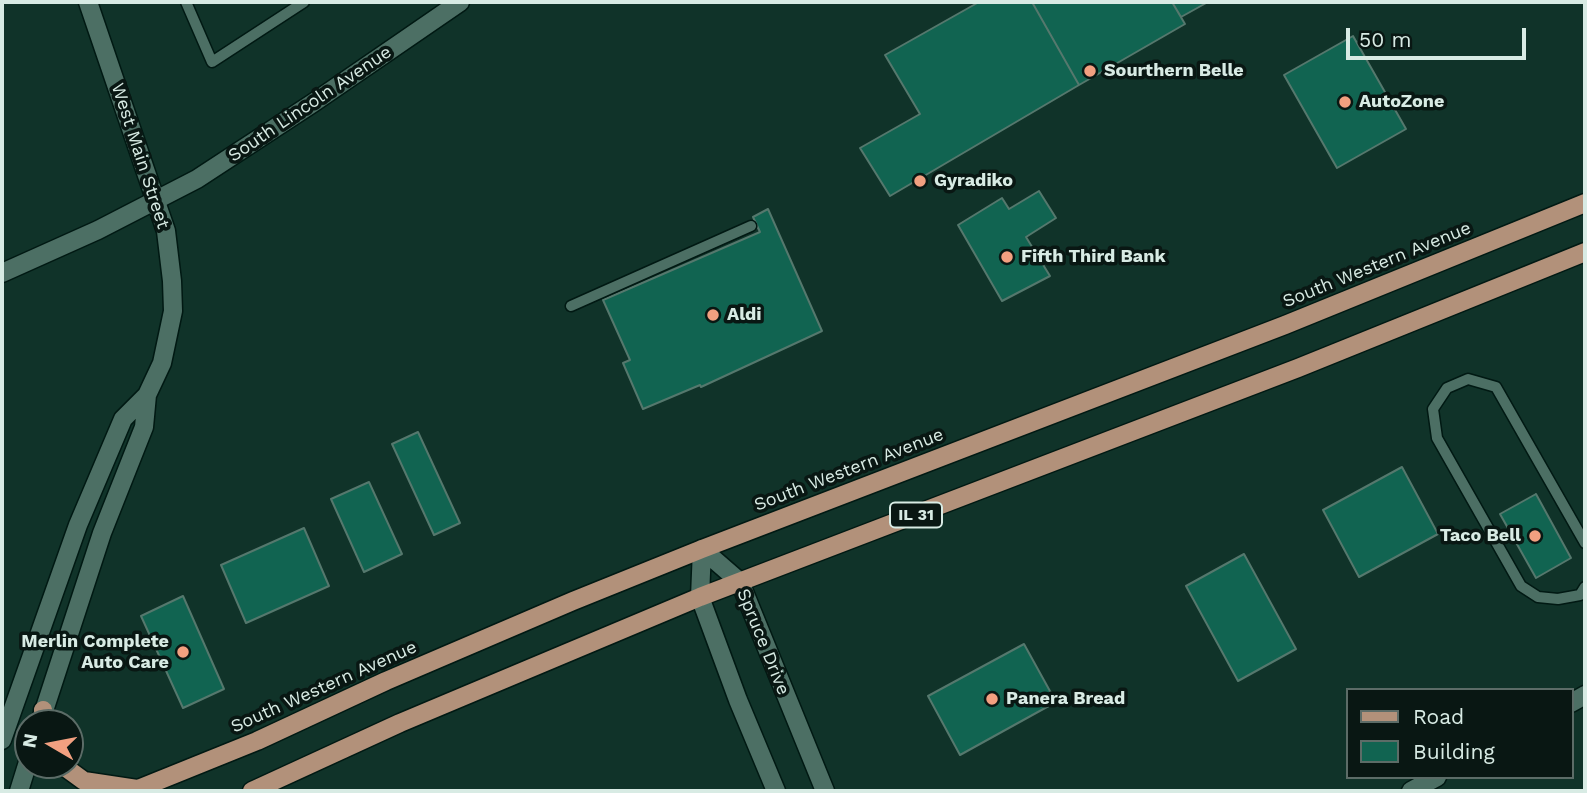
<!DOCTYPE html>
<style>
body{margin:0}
#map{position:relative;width:1587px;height:793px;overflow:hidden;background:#103329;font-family:"Work Sans",sans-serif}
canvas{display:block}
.frame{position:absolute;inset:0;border:4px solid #d8ebe4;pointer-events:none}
.legend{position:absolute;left:1346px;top:688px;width:228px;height:91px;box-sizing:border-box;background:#091713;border:2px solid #5c6c67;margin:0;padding:9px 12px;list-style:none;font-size:21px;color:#d8ebe4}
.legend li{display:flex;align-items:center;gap:14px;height:35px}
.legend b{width:35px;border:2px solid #5c6c67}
.north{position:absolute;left:14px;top:709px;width:70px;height:70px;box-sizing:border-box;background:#091713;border:2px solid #5c6c67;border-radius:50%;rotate:280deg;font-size:19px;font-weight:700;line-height:28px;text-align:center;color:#d8ebe4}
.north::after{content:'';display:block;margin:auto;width:24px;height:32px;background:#f2a080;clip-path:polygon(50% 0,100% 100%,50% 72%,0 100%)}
.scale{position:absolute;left:1346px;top:28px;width:180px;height:32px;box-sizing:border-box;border:4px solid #d8ebe4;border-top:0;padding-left:9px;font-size:21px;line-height:24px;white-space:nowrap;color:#d8ebe4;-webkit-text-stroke:5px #091713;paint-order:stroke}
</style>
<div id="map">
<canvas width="1587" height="793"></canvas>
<div class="frame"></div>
<ul class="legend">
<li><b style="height:9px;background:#b2917a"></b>Road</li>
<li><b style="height:19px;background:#116451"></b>Building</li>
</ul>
<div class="north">N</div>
<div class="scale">50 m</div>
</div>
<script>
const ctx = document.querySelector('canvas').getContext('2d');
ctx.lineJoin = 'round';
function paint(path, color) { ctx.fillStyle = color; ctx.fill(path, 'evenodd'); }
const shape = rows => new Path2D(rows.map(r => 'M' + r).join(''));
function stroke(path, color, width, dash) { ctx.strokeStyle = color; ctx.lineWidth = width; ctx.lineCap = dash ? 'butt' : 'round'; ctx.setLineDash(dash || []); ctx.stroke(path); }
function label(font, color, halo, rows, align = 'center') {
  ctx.font = font + ' "Work Sans",sans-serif'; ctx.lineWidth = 7; ctx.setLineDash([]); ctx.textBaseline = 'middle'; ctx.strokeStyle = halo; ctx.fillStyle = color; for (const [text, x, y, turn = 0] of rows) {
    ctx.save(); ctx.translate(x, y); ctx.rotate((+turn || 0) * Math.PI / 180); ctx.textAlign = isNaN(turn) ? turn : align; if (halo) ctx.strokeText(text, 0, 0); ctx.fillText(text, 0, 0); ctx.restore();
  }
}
const building = shape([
 [979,2,1032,2,1079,85,890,196,860,148,920,114,885,55,979,2],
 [1032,2,1172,2,1185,24,1079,85,1032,2],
 [1172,2,1208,2,1181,17,1172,2],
 [1353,36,1406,129,1337,168,1284,75,1353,36],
 [1039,191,1056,218,1026,237,1050,276,1002,301,958,225,1002,198,1009,209,1039,191],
 [768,209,822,331,701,387,700,385,643,409,623,363,630,360,603,300,760,232,753,217,768,209],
 [418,432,460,523,434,535,392,444,418,432],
 [1402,467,1438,534,1359,577,1323,510,1402,467],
 [369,482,402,554,364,572,331,499,369,482],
 [1536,494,1571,558,1536,578,1500,514,1536,494],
 [304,528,329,586,246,623,221,565,304,528],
 [1244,554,1296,649,1238,681,1186,586,1244,554],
 [183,596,224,689,183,708,141,616,183,596],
 [1024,644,1056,702,960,755,928,696,1024,644]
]);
paint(building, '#116451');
stroke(building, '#55786d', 2);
const service = shape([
 [186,2,212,62,304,2],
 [571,306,751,226],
 [1585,543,1496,387,1468,379,1447,388,1433,409,1437,438,1521,586,1538,597,1558,599,1580,595,1585,587]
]);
const minor = shape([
 [2,273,98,230,197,179,313,103,460,2],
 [702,549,740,582,825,791],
 [702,549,700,597,738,700,776,791],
 [1571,703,1585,695],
 [1411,791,1437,777]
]);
const tertiary = shape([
 [40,723,102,533,144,427,147,395,162,363,173,311,172,281,166,231,88,2],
 [2,740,78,525,123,419,147,395],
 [19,791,28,762]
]);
const primary = shape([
 [43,710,46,723],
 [62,765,84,781,137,789],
 [133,791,257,741,386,681,573,601,702,549,1285,325,1585,203],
 [252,791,400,723,700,597,1298,368,1585,252]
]);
stroke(service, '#011913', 13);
stroke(minor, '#011913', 21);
stroke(tertiary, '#011913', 21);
stroke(primary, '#011913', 21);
stroke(service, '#4c6f64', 10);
stroke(minor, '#4c6f64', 18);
stroke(tertiary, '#4c6f64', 18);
stroke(primary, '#b2917a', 18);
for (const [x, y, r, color] of [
 [1090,71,7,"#f2a080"],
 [1345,102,7,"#f2a080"],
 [920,181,7,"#f2a080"],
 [1007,257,7,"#f2a080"],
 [713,315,7,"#f2a080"],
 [1535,536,7,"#f2a080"],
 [183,652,7,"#f2a080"],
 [992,699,7,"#f2a080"]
]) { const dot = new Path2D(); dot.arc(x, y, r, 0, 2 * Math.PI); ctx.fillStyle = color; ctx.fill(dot); stroke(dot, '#091713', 2.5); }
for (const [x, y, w] of [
 [916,515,52]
]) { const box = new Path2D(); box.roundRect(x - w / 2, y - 12.5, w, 25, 5); ctx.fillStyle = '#091713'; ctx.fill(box); stroke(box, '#d8ebe4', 2); }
label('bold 16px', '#d8ebe4', null, [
 ["IL 31",916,515]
]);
label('bold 18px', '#d8ebe4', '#091713', [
 ["Sourthern Belle",1104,71],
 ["AutoZone",1359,102],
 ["Gyradiko",934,181],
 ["Fifth Third Bank",1021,257],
 ["Aldi",727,315],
 ["Taco Bell",1521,536,"right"],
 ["Merlin Complete",169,642,"right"],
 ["Auto Care",169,663,"right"],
 ["Panera Bread",1006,699]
], 'left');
label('18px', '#d8ebe4', '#091713', [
 ["South Lincoln Avenue",310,104,-34],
 ["West Main Street",140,156,72],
 ["South Western Avenue",1377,265,-22],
 ["South Western Avenue",849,470,-21],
 ["Spruce Drive",763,642,68],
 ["South Western Avenue",324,687,-24]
]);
</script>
